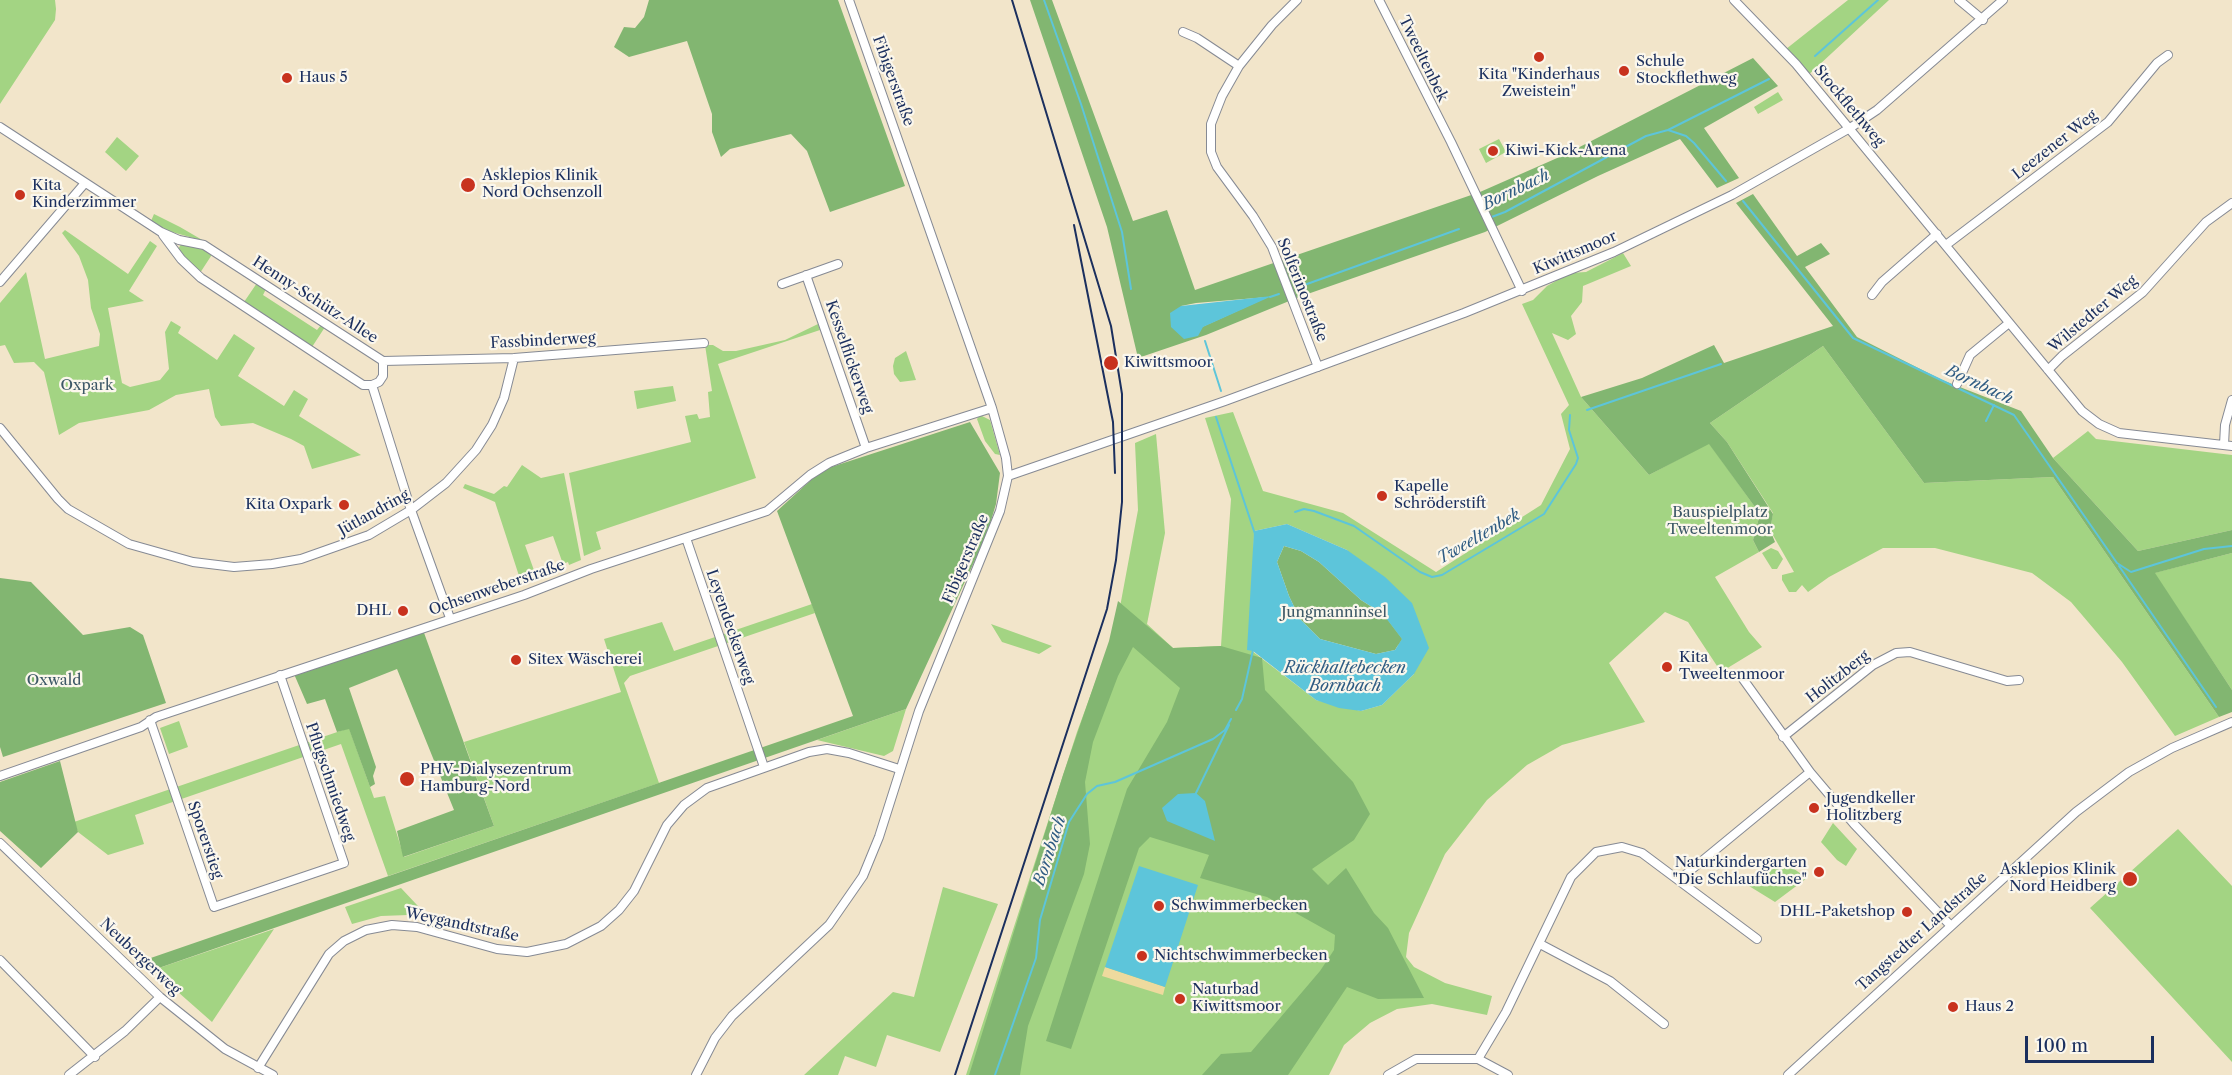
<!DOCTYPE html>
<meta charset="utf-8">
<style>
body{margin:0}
#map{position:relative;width:2232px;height:1075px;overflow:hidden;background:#f2e5ca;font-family:"Libre Caslon Text",serif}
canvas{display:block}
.scale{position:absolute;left:2025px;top:1036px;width:129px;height:27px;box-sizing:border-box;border:3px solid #1b2f5e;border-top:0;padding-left:8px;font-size:18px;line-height:21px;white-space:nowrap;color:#1b2f5e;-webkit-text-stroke:4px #fbf7ec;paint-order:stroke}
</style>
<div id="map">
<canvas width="2232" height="1075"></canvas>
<div class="scale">100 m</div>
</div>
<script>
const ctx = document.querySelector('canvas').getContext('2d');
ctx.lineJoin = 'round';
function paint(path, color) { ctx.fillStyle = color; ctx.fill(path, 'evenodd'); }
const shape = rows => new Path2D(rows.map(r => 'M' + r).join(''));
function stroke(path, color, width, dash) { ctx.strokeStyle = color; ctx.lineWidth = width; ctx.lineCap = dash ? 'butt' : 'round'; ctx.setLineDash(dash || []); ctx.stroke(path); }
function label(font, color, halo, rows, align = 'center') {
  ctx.font = font + ' "Libre Caslon Text",serif'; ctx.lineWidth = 4.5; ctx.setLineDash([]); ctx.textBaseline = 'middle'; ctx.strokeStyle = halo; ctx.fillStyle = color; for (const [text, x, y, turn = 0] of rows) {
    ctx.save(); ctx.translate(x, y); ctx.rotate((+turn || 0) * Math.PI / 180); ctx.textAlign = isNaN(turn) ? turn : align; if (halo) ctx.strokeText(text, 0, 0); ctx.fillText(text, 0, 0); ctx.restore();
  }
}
paint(shape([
 [0,0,55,0,56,9,55,20,0,104],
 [1848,0,1889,0,1804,79,1781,53],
 [1778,92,1783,100,1758,114,1754,107],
 [117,137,139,156,126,171,105,152],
 [1499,139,1506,152,1486,163,1479,149],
 [154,214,180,227,204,241,165,230,151,221],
 [65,230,128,274,150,241,157,246,129,291,144,301,108,308,122,383,130,387,160,380,169,369,165,332,171,321,181,327,178,333,217,360,234,334,255,348,238,376,284,406,294,390,308,399,299,416,361,455,312,469,304,446,291,439,253,423,221,426,215,417,209,389,176,395,149,410,79,423,59,435,44,372,34,362,14,363,5,345,0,346,0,303,26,272,45,359,99,346,100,334,91,308,88,280,79,256,62,233],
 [182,243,202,247,213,253,200,273,181,254,178,249],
 [1623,253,1631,266,1583,286,1582,302,1571,316,1576,334,1568,340,1552,333,1581,397,1649,475,1709,443,1760,514,1753,540,1759,552,1715,577,1749,632,1762,647,1721,672,1688,622,1665,612,1609,663,1645,722,1562,745,1527,765,1487,800,1445,854,1409,933,1406,957,1414,967,1445,983,1492,996,1487,1015,1432,1004,1397,1009,1370,1023,1344,1045,1329,1075,966,1075,1077,732,1117,623,1138,510,1135,443,1156,434,1165,533,1147,624,1173,648,1221,646,1231,499,1205,418,1233,412,1263,491,1343,513,1436,572,1541,505,1570,449,1561,414,1569,405,1522,304,1533,300,1547,286,1570,273,1586,272],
 [1287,524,1347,550,1414,674,1382,705,1361,711,1316,700,1252,651,1254,531],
 [257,283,266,289,263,295,317,330,321,325,325,327,312,347,244,302],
 [818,324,820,330,718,364,756,478,596,532,601,549,584,556,569,473,691,442,685,416,697,414,699,419,710,417,708,392,712,391,705,345,713,345,723,351,736,351,785,340],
 [1823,346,1924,483,2053,477,2219,717,2175,736,2122,662,2071,602,2032,573,1935,548,1883,548,1829,577,1808,592,1802,585,1796,592,1789,592,1782,580,1782,575,1794,572,1770,530,1773,513,1727,442,1710,423],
 [906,351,916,380,900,382,894,374,893,366,895,358],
 [673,386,676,401,637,409,634,391],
 [980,415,990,420,1000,455,995,454,985,441,977,419],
 [2088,431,2096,439,2232,455,2232,530,2138,551,2053,458],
 [522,465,541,478,564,473,581,560,569,565,568,562,563,564,553,536,525,545,536,576,521,582,495,502,463,488,465,484,494,494,504,486,507,487],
 [1771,548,1778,551,1783,559,1777,569,1772,569,1762,553],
 [2232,553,2232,690,2154,573],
 [812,604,815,613,630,676,624,683,659,783,388,876,341,744,135,815,144,844,108,855,78,832,74,822,349,728,374,798,385,796,404,857,494,826,464,742,621,692,604,639,662,622,674,651],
 [991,624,1052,646,1039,654,1002,642],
 [906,709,893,751,884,756,817,740],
 [179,721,188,747,169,754,160,728],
 [1833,823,1857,849,1846,866,1837,860,1821,842],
 [2178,829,2232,886,2232,1062,2090,908],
 [1768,857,1787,864,1807,878,1775,902,1749,886],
 [943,887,998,904,940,1052,887,1035,876,1067,845,1056,838,1075,804,1075,893,992,914,997],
 [401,888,433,922,408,915,381,916,352,924,345,907],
 [274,929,212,1022,153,970]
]), '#a3d483');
paint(shape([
 [649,0,838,0,905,186,830,212,807,151,791,134,730,149,721,157,712,132,712,114,687,41,629,57,614,47,624,27,635,28,644,17],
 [1030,0,1052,0,1133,221,1167,210,1195,290,1480,192,1564,155,1753,58,1778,86,1704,128,1739,178,1717,188,1680,139,1598,176,1485,232,1299,297,1206,335,1138,358,1107,227],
 [1268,297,1202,327,1181,306,1196,303],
 [1753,194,1797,256,1821,243,1830,254,1805,267,1857,337,1942,380,2021,411,2053,458,2138,551,2232,530,2232,553,2155,573,2232,690,2232,712,2219,717,2053,477,1924,483,1823,346,1710,423,1727,442,1773,514,1770,530,1775,542,1759,552,1753,540,1760,514,1709,444,1649,475,1581,397,1642,378,1714,345,1724,363,1833,326,1736,203],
 [970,422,1000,473,996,504,987,534,906,709,153,970,142,961,853,716,777,511,822,470],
 [1284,546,1301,551,1319,562,1361,600,1383,614,1402,639,1395,650,1376,654,1320,639,1300,619,1289,596,1277,562],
 [0,578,31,582,83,635,130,627,143,635,166,703,3,757,0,747],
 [1118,601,1173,648,1221,646,1262,658,1265,690,1353,782,1370,814,1354,840,1312,869,1328,885,1346,868,1374,913,1388,928,1424,998,1378,999,1347,987,1288,1075,1202,1075,1221,1054,1251,1052,1320,971,1334,950,1335,935,1267,897,1200,878,1209,855,1150,837,1139,848,1071,1049,1046,1041,1127,789,1167,722,1180,688,1133,647,1118,676,1093,742,1085,782,1090,844,1084,874,1028,1026,1020,1075,969,1075,1063,775,1109,641],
 [423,630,494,826,403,857,397,831,454,810,397,669,349,688,376,767,373,776,375,784,370,787,349,729,337,732,325,699,307,704,294,674],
 [60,761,78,832,41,868,0,831,0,782]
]), '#82b671');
paint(shape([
 [1105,967,1165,987,1163,995,1102,976]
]), '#eeda9e');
paint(shape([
 [1272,296,1203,327,1198,336,1184,339,1171,327,1170,313,1181,306],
 [1287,524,1347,550,1385,577,1412,603,1429,648,1414,674,1382,705,1361,711,1339,708,1316,700,1253,651,1247,650,1254,531],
 [1284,546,1301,551,1319,562,1361,600,1383,614,1402,639,1395,650,1376,654,1320,639,1300,619,1289,596,1277,562],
 [1196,793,1205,801,1215,841,1167,821,1162,808,1178,794],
 [1139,866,1198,885,1165,987,1105,967]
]), '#5dc5da');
stroke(shape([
 [1044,0,1081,104,1122,232,1131,289],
 [1815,56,1878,0],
 [1668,130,1769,79],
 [1743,201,1853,338,2014,415,2117,563,2131,572,2204,549,2232,546],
 [1489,218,1505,212,1646,136,1668,130,1686,136,1694,143,1726,181],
 [1296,288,1459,229],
 [1270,297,1279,294],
 [1205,341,1221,391],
 [1587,410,1721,364],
 [1216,417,1255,534],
 [1986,421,1994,405],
 [1295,512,1304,509,1314,511,1354,526,1420,572,1432,577,1442,575,1544,514,1576,464,1578,458,1569,430,1570,415],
 [2119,566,2216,707],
 [1236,710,1242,699,1253,650],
 [1196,793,1229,725],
 [995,1075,1036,958,1040,920,1069,822,1087,794,1097,786,1115,782,1213,739,1225,730,1231,719]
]), '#5dc5da', 2);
const minor = shape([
 [1297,0,1272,25,1239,66,1222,96,1211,124,1211,152,1217,167,1253,216,1272,247,1318,367],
 [1379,0,1451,142,1522,291],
 [1734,0,1796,64,2082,411,2099,424,2119,433,2232,446],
 [1959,0,1983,20],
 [1183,32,1197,38,1239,66],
 [0,127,161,232,179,240,204,245,383,361],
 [163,235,181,259,201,278,363,385,372,385,379,382,383,376,383,361],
 [1946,245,2108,122,2157,63,2168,55],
 [806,275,866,448],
 [0,282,85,183],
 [782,284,838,264],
 [1872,295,1882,282,1937,234],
 [383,361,514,358,704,343],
 [2048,370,2062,356,2143,292,2206,222,2232,203],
 [1957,384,1970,355,2009,323],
 [372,385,411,510,450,618],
 [0,428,58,499,68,509,129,544,193,562,234,567,272,564,301,559,369,535,411,510,446,483,476,450,492,425,504,398,514,358],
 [2224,445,2225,425,2232,400],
 [1008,476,1225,401,1464,313,1614,252,1732,195,1850,128,1877,110,2003,0],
 [686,538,764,767],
 [1743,679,1810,772,1854,824,1950,925],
 [150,720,214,907,344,863,280,675],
 [1783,737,1873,665,1896,653,1910,652,2007,681,2019,680],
 [0,776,141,727,156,717,524,595,591,569,767,511,810,475,829,463,866,448,992,408],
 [0,843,160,997,225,1049,273,1075],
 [1680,879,1810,772],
 [1540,944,1610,981,1664,1024],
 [0,960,95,1057],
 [1478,1059,1508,1075],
 [258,1068,329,954,344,941,366,930,392,925,417,927,497,949,527,952,566,944,601,926,619,910,634,891,667,825,684,805,707,788,809,752,827,749,849,753,899,769],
 [69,1075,125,1031,160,997],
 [696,1075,715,1038,732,1016,829,925,863,876,879,837,919,711,1000,511,1008,476,1006,458,992,408,849,0],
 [1388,1075,1416,1059,1478,1059,1506,1012,1571,877,1596,852,1622,847,1642,853,1757,939],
 [1788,1075,2076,812,2129,772,2172,748,2232,722]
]);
stroke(minor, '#868a94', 10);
stroke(minor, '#fff', 8);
stroke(shape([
 [1074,225,1113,422,1115,473],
 [955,1075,1107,609,1116,560,1122,502,1122,394,1111,326,1012,0]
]), '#1b2f5e', 2);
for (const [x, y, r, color] of [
 [1539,57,6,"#c8321e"],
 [1624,71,6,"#c8321e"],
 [287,78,6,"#c8321e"],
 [1493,151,6,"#c8321e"],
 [468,185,8,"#c8321e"],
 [20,195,6,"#c8321e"],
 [1111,363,8,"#c8321e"],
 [1382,496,6,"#c8321e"],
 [344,505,6,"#c8321e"],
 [403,611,6,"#c8321e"],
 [516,660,6,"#c8321e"],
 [1667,667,6,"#c8321e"],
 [407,779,8,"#c8321e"],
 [1814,808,6,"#c8321e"],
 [1819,872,6,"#c8321e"],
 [2130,879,8,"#c8321e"],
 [1159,906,6,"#c8321e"],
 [1907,912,6,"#c8321e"],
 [1142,956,6,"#c8321e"],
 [1180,999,6,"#c8321e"],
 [1953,1007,6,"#c8321e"]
]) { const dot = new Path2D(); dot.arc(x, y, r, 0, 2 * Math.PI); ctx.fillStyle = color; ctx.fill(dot); stroke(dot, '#fbf7ec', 2); }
label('15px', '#1b2f5e', '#fbf7ec', [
 ["Tweeltenbek",1423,59,64],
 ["Fibigerstraße",893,81,70],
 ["Stockflethweg",1849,106,50],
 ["Leezener Weg",2055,145,-38],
 ["Kiwittsmoor",1575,253,-23],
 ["Solferinostraße",1302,290,68],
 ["Henny-Schütz-Allee",315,300,33],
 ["Wilstedter Weg",2093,314,-40],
 ["Fassbinderweg",543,341,-3],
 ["Kesselflickerweg",849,357,71],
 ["Jütlandring",374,513,-29],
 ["Fibigerstraße",966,559,-67],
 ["Ochsenweberstraße",497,588,-19],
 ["Leyendeckerweg",730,627,71],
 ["Holitzberg",1838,677,-38],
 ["Pflugschmiedweg",330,782,71],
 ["Sporerstieg",205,840,71],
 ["Weygandtstraße",462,925,12],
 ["Tangstedter Landstraße",1922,932,-42],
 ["Neubergerweg",140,957,43]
]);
label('15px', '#1b2f5e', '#fbf7ec', [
 ["Schule",1636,62],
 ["Stockflethweg",1636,79],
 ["Kita \"Kinderhaus",1539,75,"center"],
 ["Zweistein\"",1539,92,"center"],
 ["Haus 5",299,78],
 ["Kiwi-Kick-Arena",1505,151],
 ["Asklepios Klinik",482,176],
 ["Nord Ochsenzoll",482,193],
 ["Kita",32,186],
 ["Kinderzimmer",32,203],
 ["Kiwittsmoor",1124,363],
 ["Kapelle",1394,487],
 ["Schröderstift",1394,504],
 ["Kita Oxpark",332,505,"right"],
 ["DHL",391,611,"right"],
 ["Kita",1679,658],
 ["Tweeltenmoor",1679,675],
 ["Sitex Wäscherei",528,660],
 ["PHV-Dialysezentrum",420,770],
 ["Hamburg-Nord",420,787],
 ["Jugendkeller",1826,799],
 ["Holitzberg",1826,816],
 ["Naturkindergarten",1807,863,"right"],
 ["\"Die Schlaufüchse\"",1807,880,"right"],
 ["Asklepios Klinik",2116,870,"right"],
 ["Nord Heidberg",2116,887,"right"],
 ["Schwimmerbecken",1171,906],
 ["DHL-Paketshop",1895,912,"right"],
 ["Nichtschwimmerbecken",1154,956],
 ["Naturbad",1192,990],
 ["Kiwittsmoor",1192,1007],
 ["Haus 2",1965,1007]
], 'left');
label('15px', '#3d5867', '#fbf7ec', [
 ["Oxpark",87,386],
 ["Bauspielplatz",1720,513],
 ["Tweeltenmoor",1720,530],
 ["Jungmanninsel",1334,613],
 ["Oxwald",54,681]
]);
label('italic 16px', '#2f5c83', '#fbf7ec', [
 ["Bornbach",1516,190,-26],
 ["Bornbach",1979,385,25],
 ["Tweeltenbek",1479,537,-30],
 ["Rückhaltebecken",1345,668],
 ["Bornbach",1345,686],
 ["Bornbach",1050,851,-72]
]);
</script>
